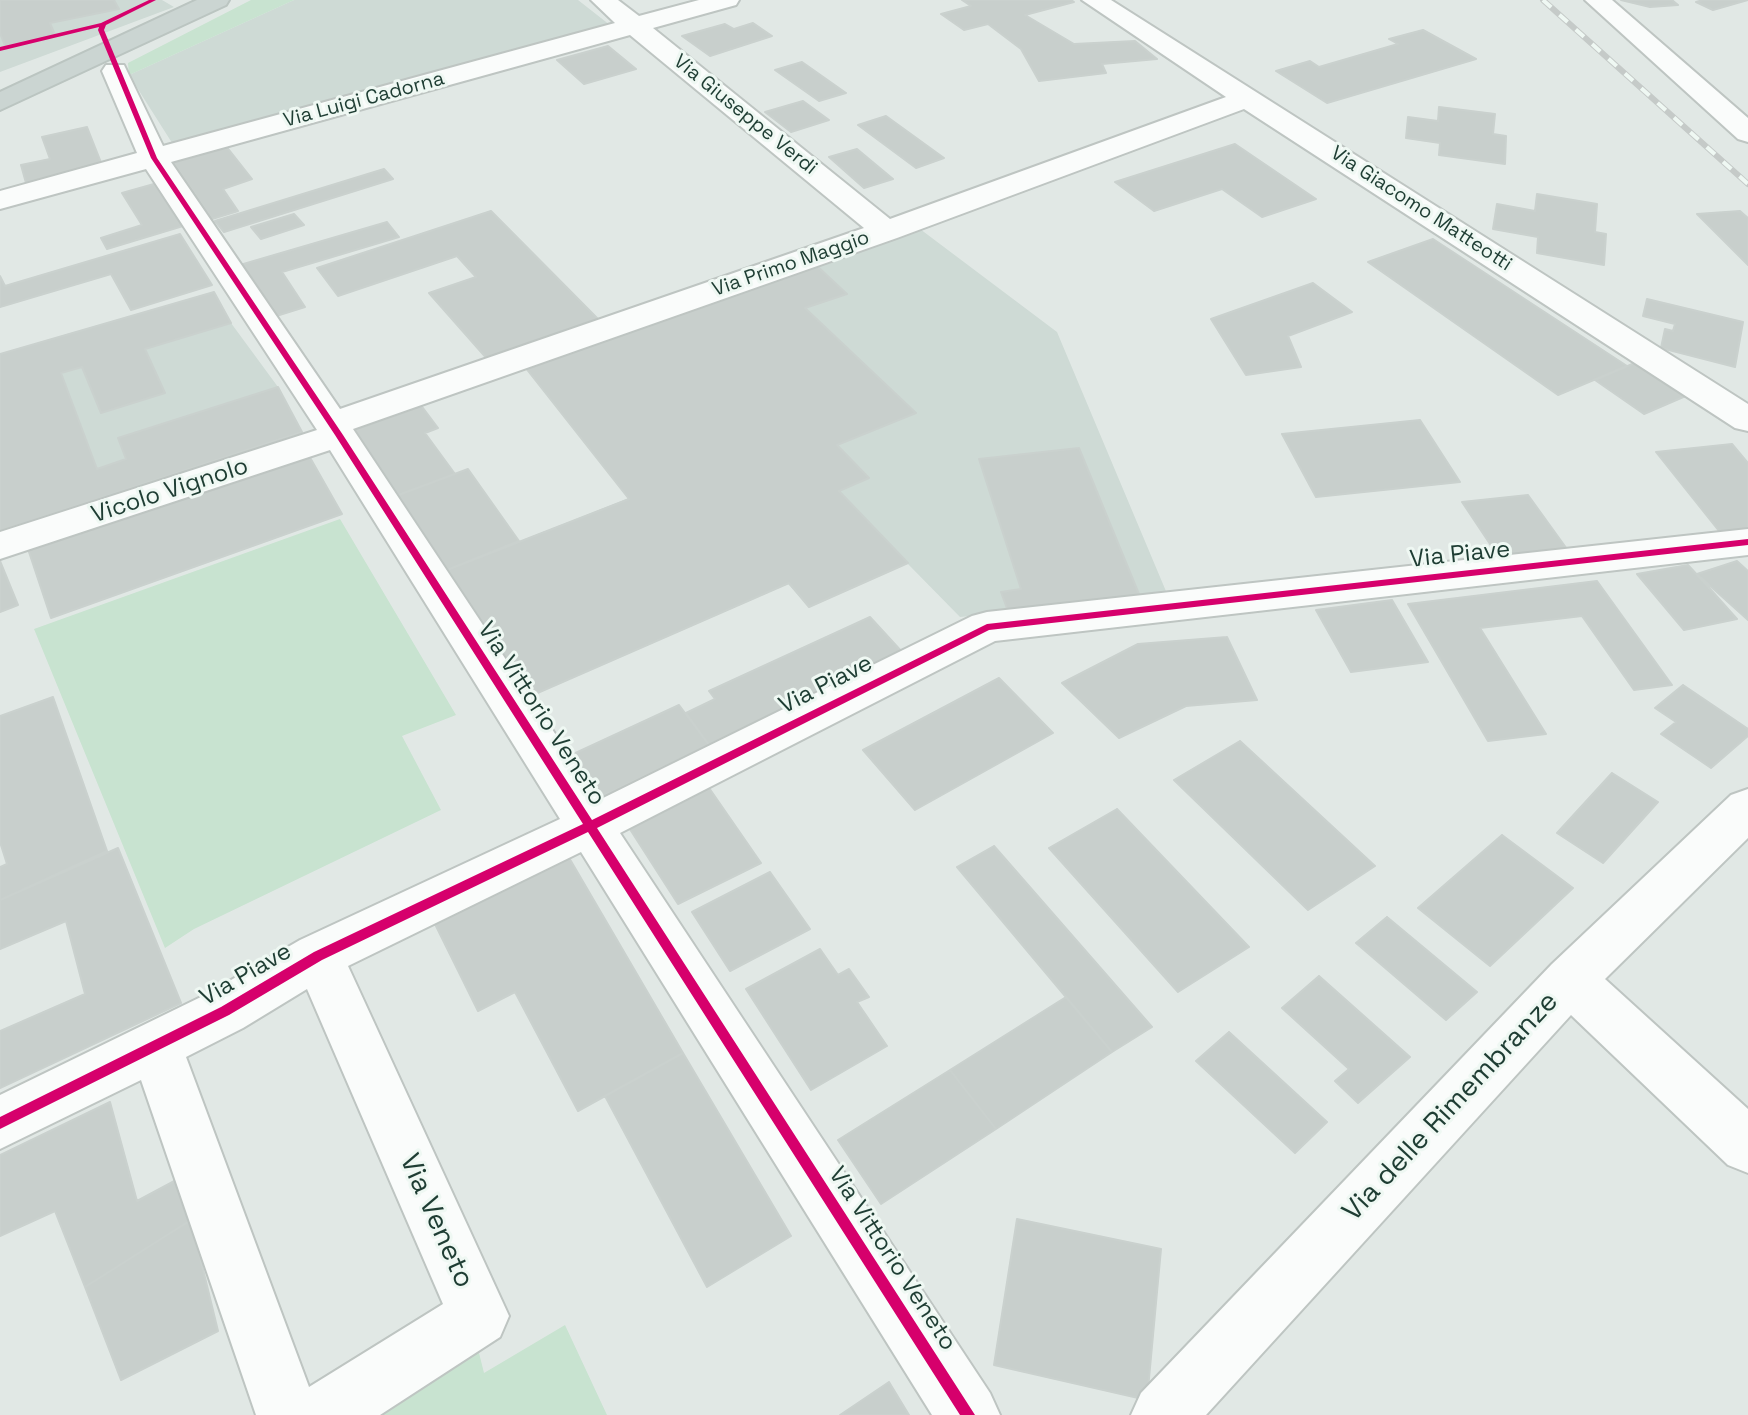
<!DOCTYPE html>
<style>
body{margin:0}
canvas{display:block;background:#e1e8e5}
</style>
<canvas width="1748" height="1415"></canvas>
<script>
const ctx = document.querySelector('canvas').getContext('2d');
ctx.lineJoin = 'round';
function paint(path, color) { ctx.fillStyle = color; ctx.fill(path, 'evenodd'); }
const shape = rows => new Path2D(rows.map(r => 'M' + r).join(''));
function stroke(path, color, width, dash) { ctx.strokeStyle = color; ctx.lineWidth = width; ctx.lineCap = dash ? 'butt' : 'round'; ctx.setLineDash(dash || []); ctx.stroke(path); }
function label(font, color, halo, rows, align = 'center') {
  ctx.font = font + ' "Space Grotesk",sans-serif'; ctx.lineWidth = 6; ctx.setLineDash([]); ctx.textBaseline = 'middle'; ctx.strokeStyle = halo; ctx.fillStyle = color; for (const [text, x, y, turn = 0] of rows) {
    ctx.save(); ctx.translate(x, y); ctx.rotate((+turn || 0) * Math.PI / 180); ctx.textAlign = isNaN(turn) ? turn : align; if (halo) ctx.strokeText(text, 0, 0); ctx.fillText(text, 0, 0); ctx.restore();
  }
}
paint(shape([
 [0,0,162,0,174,7,0,72],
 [294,0,578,0,615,29,174,146,129,75],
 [920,229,1057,332,1168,596,960,617,907,563,809,607,788,584,526,698,442,572,629,498,525,367],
 [214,292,231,323,278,387,302,432,0,531,0,354]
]), '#cedad5');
paint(shape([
 [251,0,294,0,129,75,128,63],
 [340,519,456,715,402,736,441,810,194,929,165,948,34,629],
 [565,1325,607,1415,366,1415,477,1345,484,1373]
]), '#c8e3d0');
const building = shape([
 [0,0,114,0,119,9,50,23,55,35,5,46,0,33,0,0],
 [962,0,1071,0,1074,2,1025,15,1074,44,1135,41,1157,59,1102,64,1106,73,1039,81,1021,49,988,24,964,30,941,14,971,6,962,0],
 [1621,0,1672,0,1678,5,1650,7,1621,0],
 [1703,0,1748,0,1713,10,1696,2,1703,0],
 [753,23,772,36,710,56,682,36,725,24,734,29,753,23],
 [1423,30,1476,59,1327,103,1276,71,1310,61,1319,67,1398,44,1389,39,1423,30],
 [608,46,636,69,584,84,557,60,608,46],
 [802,62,846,93,819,101,775,70,802,62],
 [803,101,829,120,791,132,765,112,803,101],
 [1439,107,1495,114,1493,134,1506,136,1505,164,1439,155,1440,143,1406,138,1408,117,1438,121,1439,107],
 [886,116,944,158,916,168,858,125,886,116],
 [87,127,102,165,26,183,21,165,50,159,42,137,87,127],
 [1235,144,1316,199,1262,217,1222,189,1154,211,1115,182,1235,144],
 [226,146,252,179,223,189,238,211,212,219,173,162,226,146],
 [857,149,893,179,864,188,829,157,857,149],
 [384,169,393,179,224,232,215,221,384,169],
 [154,184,183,226,107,249,101,238,142,225,122,193,154,184],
 [1537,194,1597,204,1595,232,1606,234,1604,265,1537,253,1538,237,1493,229,1497,204,1535,211,1537,194],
 [491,211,599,320,489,361,429,293,476,277,457,256,338,296,317,268,491,211],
 [1740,211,1748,218,1748,265,1697,214,1740,211],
 [294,214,304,225,261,239,251,227,294,214],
 [387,222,399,237,282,272,305,307,273,317,240,265,387,222],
 [180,234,212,285,131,310,111,274,0,307,0,276,5,286,180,234],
 [1433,239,1627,366,1558,395,1368,262,1433,239],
 [817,266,847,294,805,308,916,413,837,445,869,478,839,491,908,563,809,607,789,583,526,698,442,572,629,499,525,367,817,266],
 [1313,283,1352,312,1288,336,1301,367,1246,375,1211,319,1313,283],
 [214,292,231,323,145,349,165,393,101,413,82,367,61,373,97,469,126,459,118,438,278,387,302,432,0,531,0,354,214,292],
 [1647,299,1743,322,1735,367,1661,348,1665,329,1673,331,1675,324,1643,316,1647,299],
 [1637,362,1688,395,1644,414,1595,380,1637,362],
 [420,404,438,428,425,433,455,474,393,497,348,429,420,404],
 [1420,420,1460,482,1316,497,1282,434,1420,420],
 [1732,444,1748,463,1748,534,1723,536,1656,452,1732,444],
 [1079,448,1141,599,1009,614,1001,592,1021,589,979,459,1079,448],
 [308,454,342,514,51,618,28,549,308,454],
 [468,469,519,541,442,572,393,497,468,469],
 [1528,495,1572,556,1502,562,1462,502,1528,495],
 [0,561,18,605,0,612,0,561],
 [1737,561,1748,571,1748,620,1697,574,1737,561],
 [1688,565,1712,591,1737,619,1684,630,1637,574,1688,565],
 [1597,581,1672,685,1634,690,1582,616,1480,628,1546,734,1488,741,1408,604,1597,581],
 [1392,600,1428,662,1351,672,1316,610,1392,600],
 [870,617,903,653,709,745,686,713,715,699,709,691,870,617],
 [1227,637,1257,700,1186,706,1119,738,1062,683,1138,644,1227,637],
 [999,678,1053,733,915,810,863,750,999,678],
 [1683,685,1748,729,1748,736,1711,768,1661,734,1676,722,1655,708,1683,685],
 [53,697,107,851,0,900,0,867,7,864,0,842,0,716,53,697],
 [679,705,709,745,597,799,569,756,679,705],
 [1240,741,1375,866,1308,910,1174,780,1240,741],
 [1612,773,1658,802,1603,863,1557,833,1612,773],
 [707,785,761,863,678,904,626,823,707,785],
 [1117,809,1249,947,1178,992,1049,848,1117,809],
 [1502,835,1573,888,1490,966,1418,908,1502,835],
 [994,846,1152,1027,1112,1052,957,867,994,846],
 [118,848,181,1003,0,1088,0,1031,85,994,66,921,0,949,0,900,118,848],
 [568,856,683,1053,578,1111,515,992,478,1011,433,920,568,856],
 [770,872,810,929,730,971,692,912,770,872],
 [1387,917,1477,992,1446,1020,1356,943,1387,917],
 [820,949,838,975,849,969,869,997,857,1002,887,1046,811,1090,746,989,820,949],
 [1319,976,1410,1057,1358,1103,1335,1081,1349,1069,1282,1008,1319,976],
 [1066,997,1112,1052,996,1129,950,1070,1066,997],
 [1229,1032,1327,1122,1295,1153,1196,1061,1229,1032],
 [683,1053,791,1236,707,1287,605,1096,683,1053],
 [950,1070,996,1129,881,1204,838,1140,950,1070],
 [110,1102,137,1201,180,1178,191,1220,85,1287,55,1211,0,1236,0,1155,110,1102],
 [1017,1219,1161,1249,1147,1400,994,1365,1017,1219],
 [191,1220,218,1331,121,1380,85,1287,191,1220],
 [889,1382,909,1415,840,1415,889,1382]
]);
paint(building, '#c8cfcc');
stroke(building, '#cad1ce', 2);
const minor = shape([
 [591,0,618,0,639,16,699,0,739,0,736,5,653,28,890,219,1226,97,1082,0,1111,0,1748,404,1748,431,1735,428,1244,109,897,238,353,429,599,800,972,616,987,612,1748,529,1748,555,995,641,620,833,990,1393,1000,1415,932,1415,581,852,348,966,509,1316,500,1337,380,1415,256,1415,141,1080,0,1149,0,1095,207,994,300,940,560,819,330,450,0,559,0,532,317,430,146,169,0,209,0,191,137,153,102,71,106,65,124,65,163,146,615,23,591,0],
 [630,35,864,228,340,409,171,162,630,35],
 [307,989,443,1304,309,1387,186,1057,243,1028,307,989],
 [1585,0,1612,0,1748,118,1748,142,1738,139,1585,0],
 [1748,789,1748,838,1605,979,1748,1109,1748,1173,1728,1165,1571,1015,1206,1415,1131,1415,1141,1393,1552,964,1731,795,1748,789]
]);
const major = shape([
 [197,0,229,0,226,5,0,110,0,92,197,0]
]);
stroke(minor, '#bec5c2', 4);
stroke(major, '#bbc5c1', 4);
paint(minor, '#fafcfb');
paint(major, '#cbd5d2');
const rail = shape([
 [1543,0,1748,184]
]);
stroke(rail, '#c5cac8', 6);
stroke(rail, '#eff8f3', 4, [11]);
paint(shape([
 [149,0,156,0,106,25,104,30,157,158,343,435,592,820,987,624,1748,539,1748,545,989,630,597,828,975,1415,960,1415,588,832,322,960,229,1015,0,1129,0,1117,221,1007,314,952,583,824,335,435,151,158,98,30,99,27,0,51,0,47,101,23,149,0]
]), '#d6006c');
label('20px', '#1e3d33', '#eff8f3', [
 ["Via Luigi Cadorna",364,100,-15],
 ["Via Giuseppe Verdi",745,115,39],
 ["Via Giacomo Matteotti",1421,209,33],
 ["Via Primo Maggio",791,264,-19]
]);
label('24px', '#1e3d33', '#eff8f3', [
 ["Vicolo Vignolo",170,491,-18],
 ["Via Piave",1460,555,-6],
 ["Via Piave",826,685,-27],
 ["Via Vittorio Veneto",541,714,57],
 ["Via Piave",246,975,-30],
 ["Via Vittorio Veneto",892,1259,57]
]);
label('28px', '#1e3d33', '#eff8f3', [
 ["Via delle Rimembranze",1451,1107,-47],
 ["Via Veneto",436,1221,66]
]);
</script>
